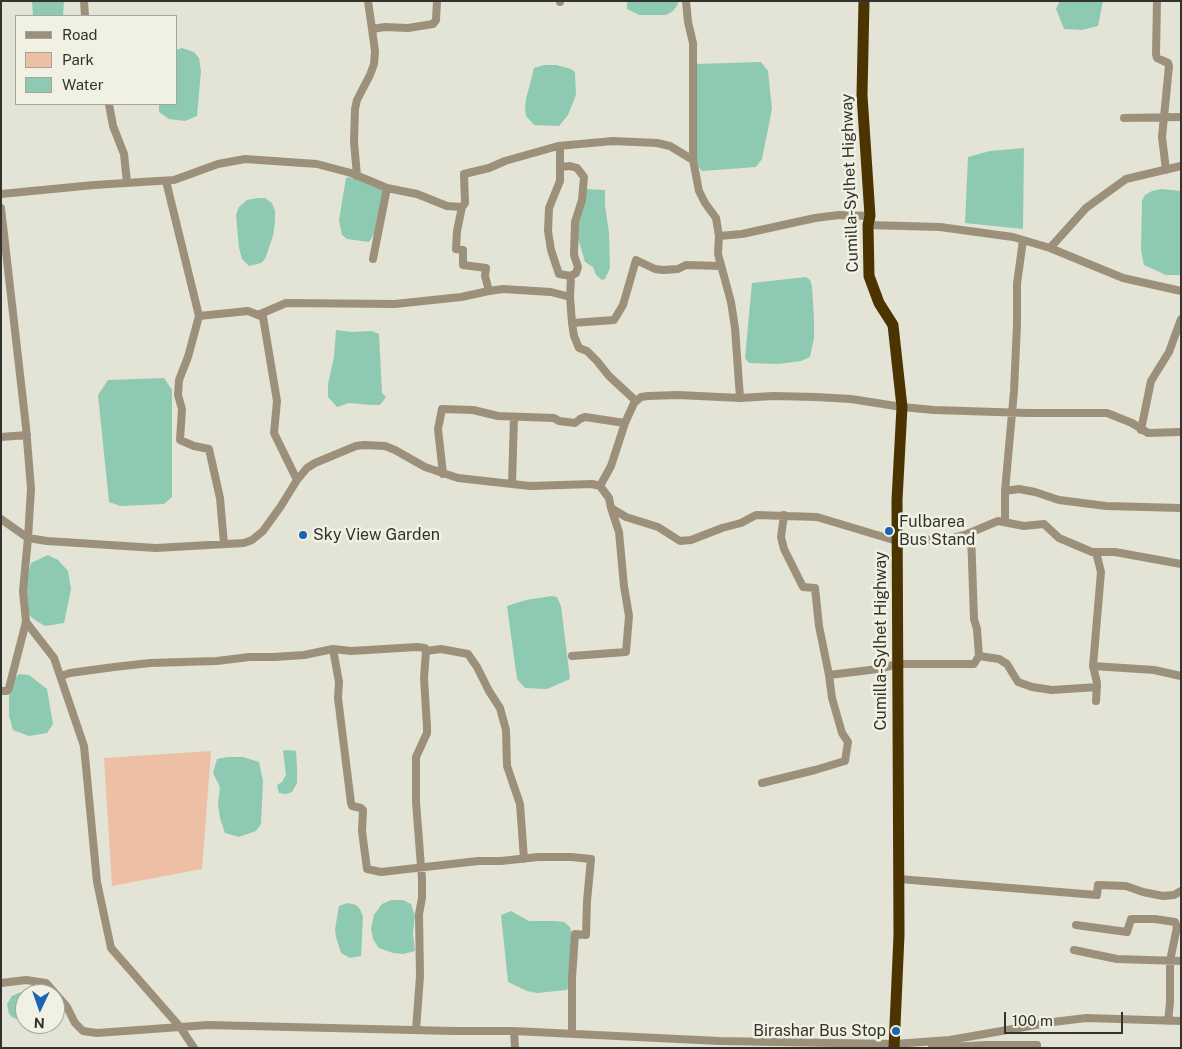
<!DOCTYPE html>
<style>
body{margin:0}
#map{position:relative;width:1182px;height:1049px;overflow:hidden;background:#e3e3d6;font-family:"Public Sans",sans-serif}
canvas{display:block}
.frame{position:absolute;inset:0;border:2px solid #33332e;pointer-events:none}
.legend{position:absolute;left:15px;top:15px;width:162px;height:90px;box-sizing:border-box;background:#f0f1e3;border:1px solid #a4a59b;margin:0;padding:6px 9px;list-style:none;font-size:15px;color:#33332e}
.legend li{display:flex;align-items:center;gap:10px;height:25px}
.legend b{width:25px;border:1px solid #a4a59b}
.north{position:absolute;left:15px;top:984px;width:50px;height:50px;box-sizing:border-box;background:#f0f1e3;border:1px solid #a4a59b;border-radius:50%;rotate:183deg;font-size:14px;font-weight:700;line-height:20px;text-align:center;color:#33332e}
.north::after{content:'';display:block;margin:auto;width:18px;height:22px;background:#1965b4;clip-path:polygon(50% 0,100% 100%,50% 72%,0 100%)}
.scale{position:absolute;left:1004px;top:1012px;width:119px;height:22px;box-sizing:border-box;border:2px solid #33332e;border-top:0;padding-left:6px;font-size:15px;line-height:18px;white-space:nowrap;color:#33332e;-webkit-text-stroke:4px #f0f1e3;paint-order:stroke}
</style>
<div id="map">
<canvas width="1182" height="1049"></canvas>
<div class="frame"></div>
<ul class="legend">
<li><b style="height:6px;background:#9c907b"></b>Road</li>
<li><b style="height:14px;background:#edc0a6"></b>Park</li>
<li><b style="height:14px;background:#8ecab1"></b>Water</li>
</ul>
<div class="north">N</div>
<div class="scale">100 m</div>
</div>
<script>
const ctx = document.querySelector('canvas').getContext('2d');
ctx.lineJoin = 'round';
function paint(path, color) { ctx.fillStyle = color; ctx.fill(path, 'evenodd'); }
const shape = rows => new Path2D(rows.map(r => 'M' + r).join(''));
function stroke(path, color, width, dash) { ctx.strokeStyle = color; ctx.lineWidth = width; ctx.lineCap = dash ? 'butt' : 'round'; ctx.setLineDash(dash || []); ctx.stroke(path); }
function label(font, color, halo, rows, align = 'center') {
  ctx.font = font + ' "Public Sans",sans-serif'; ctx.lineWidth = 5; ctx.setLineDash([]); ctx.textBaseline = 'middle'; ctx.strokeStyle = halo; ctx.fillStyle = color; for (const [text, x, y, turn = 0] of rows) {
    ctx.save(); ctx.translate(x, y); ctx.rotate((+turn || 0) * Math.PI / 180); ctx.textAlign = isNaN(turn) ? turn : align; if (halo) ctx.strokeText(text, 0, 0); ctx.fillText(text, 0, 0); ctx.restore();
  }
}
paint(shape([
 [211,751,202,869,112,886,104,758]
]), '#edc0a6');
paint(shape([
 [32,1,64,1,63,16,33,16],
 [627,1,678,1,678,4,673,11,666,15,639,15,627,9],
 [1060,1,1103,1,1098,26,1082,30,1064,29,1056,9],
 [182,48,194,52,199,58,201,71,197,116,185,121,169,119,159,112,159,104,176,104,176,50],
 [761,62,768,71,772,109,762,159,756,167,702,171,697,165,696,64],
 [544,65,556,65,571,69,575,72,576,95,568,115,559,126,534,125,526,116,525,108,526,99,534,68],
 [1024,148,1023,229,965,223,968,157,990,151],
 [348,177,371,184,384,191,374,234,369,242,347,239,342,235,339,220,346,178],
 [587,189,605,190,605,205,609,233,610,268,605,279,602,280,596,275,593,267,585,262,577,235,577,225],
 [1162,189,1181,191,1181,275,1166,275,1144,265,1141,250,1142,201,1145,195,1152,191],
 [258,198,265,198,272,203,275,211,275,221,273,236,265,259,261,263,249,266,242,259,239,248,236,215,239,207,247,200],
 [806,277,810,280,812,286,814,319,814,338,810,357,801,361,778,364,749,363,745,358,752,283],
 [336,330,352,332,372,331,379,334,382,393,386,397,380,405,371,405,349,403,337,407,328,397,328,384,334,357],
 [164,378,172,390,172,497,164,504,120,506,109,502,98,395,108,380],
 [48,555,58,560,68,571,71,589,64,623,45,626,35,620,28,614,25,589,31,563],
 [552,596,557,597,561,606,570,679,547,689,525,688,517,679,507,606,526,600],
 [19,674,29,675,47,689,53,724,47,733,29,736,13,730,9,716,9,697,12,681],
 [286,750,296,751,297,768,297,783,292,792,286,794,279,793,277,785,282,782,286,775,283,751],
 [227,757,243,757,259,762,263,781,261,824,256,831,239,837,225,833,220,818,218,804,220,787,213,773,217,759],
 [391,900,403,900,411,904,415,916,413,933,415,951,403,954,393,953,379,948,373,939,371,928,374,915,382,904],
 [347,903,356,905,360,909,363,917,361,956,350,958,341,953,336,937,335,929,339,906],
 [511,911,529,921,556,921,564,922,570,927,572,934,569,985,567,990,537,993,527,991,508,982,501,915],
 [21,992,28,994,25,994,25,1020,21,1021,12,1017,9,1014,7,1004,12,996]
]), '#8ecab1');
stroke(shape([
 [84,1,85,16],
 [368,1,372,29],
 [686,1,688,22,693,43,693,160,699,191,705,203,716,218,719,236,718,254,731,302,735,328,740,398],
 [1157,1,1156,54,1157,58,1168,63,1169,66,1162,137,1166,170],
 [560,2,560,1],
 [109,104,113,126,124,154,127,183],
 [1124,118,1181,117],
 [560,146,560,181,549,208,548,231,551,250,559,274,571,276,570,297],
 [561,167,570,166,577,168,584,177,582,200,575,222,574,255,578,267,576,273,571,276],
 [357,176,354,142,355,109,357,100,370,75,374,64,375,51,372,29,385,27,408,28,433,24,436,20,437,1],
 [166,181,199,316,248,311,263,317,277,401,274,433,297,480],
 [1,194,94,185,174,180,218,164,245,159,317,164,351,173,387,188,417,194,447,206,462,207,465,203,464,174,489,168,505,161,558,146,613,141,657,143,670,146,693,160],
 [462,207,457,231,456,249,463,250,463,265,486,268,485,276,489,291,503,289,551,292,570,297,572,323],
 [1,208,26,427,31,489,28,538,23,591,26,622,54,658,84,746,97,882,111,948,180,1027,194,1048],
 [868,225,940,227,1013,237,1050,248,1086,208,1126,179,1181,166],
 [719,236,742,234,815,218,839,215,870,216],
 [1050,248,1123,278,1181,291],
 [373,259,387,188],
 [258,315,286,303,395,304,461,297,489,291],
 [199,316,188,357,179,380,178,395,182,409,180,440,194,446,209,449,220,498,224,544],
 [636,401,609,376,597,361,587,351,579,348,574,336,572,323,614,320,623,305,636,260,655,269,663,270,678,269,686,265,721,266],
 [1141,430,1151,381,1169,352,1181,319],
 [1,437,27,435],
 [443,474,438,429,442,409,473,410,498,416,554,418,559,421,575,423,580,419,585,417,625,423],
 [512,484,514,417],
 [600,486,611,466,625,423,634,403,641,397,648,396,678,395,740,398,773,396,816,397,851,399,902,407,934,410,1028,413,1107,413,1132,423,1148,433,1181,432],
 [1005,491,1019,489,1035,492,1059,500,1106,506,1181,508],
 [784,515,781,537,784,549,803,587,815,588,819,626,829,675],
 [1,519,28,538,47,541,156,548,244,543,252,540,263,531,281,506,297,480,307,468,315,463,356,446,364,445,385,446,395,450,425,467,458,478,530,486,592,484,600,486,609,498,611,508,626,517,658,527,680,541,691,540,722,528,741,523,756,515,817,517,897,541,948,539,967,534,998,521,1024,526,1044,524,1059,538,1092,552,1115,552,1181,564],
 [1005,521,1005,491,1014,391,1017,324,1017,284,1023,240],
 [971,533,974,619,977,629,979,656,999,659,1007,664,1018,682,1032,687,1052,690,1097,687],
 [333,649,351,651,417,647,425,648,426,651,424,678,427,727,427,733,416,757,416,802,422,879,422,898,419,914,420,976,416,1030],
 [426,651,441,649,468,654,477,667,489,691,500,708,506,730,507,766,520,804,524,859],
 [572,656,626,652,629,616,624,586,619,532,611,508],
 [1093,666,1154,670,1181,676],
 [61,676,70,673,114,667,150,663,217,661,249,657,274,657,304,655,333,649,339,682,338,698,351,803,352,806,361,808,363,810,362,831,367,869,381,872,478,861,501,861,538,857,571,857,591,859,587,901,586,935,575,934,572,978,572,1034],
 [1,691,7,691,9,688,26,622],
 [1096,701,1097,683,1093,666,1101,572,1096,552],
 [762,783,815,770,845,761,848,742,842,733,832,698,829,675,878,669,898,664,974,664,979,656],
 [899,879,1097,895,1098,885,1126,886,1143,892,1163,896,1174,895,1181,891],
 [1076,925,1127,932,1131,919,1155,919,1175,922,1177,927,1170,961,1170,1003,1168,1021],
 [1074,950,1117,959,1181,961],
 [1,983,26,980,46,983,67,1007,75,1023,83,1031,97,1033,208,1025,453,1031,514,1031,719,1041,894,1044,950,1040,1053,1022,1086,1018,1181,1021],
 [514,1031,515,1048],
 [932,1048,986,1045,1037,1045,1037,1048]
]), '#9c907b', 8);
stroke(shape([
 [864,1,862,95,870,216,868,225,869,276,879,303,893,325,902,407,897,500,899,935,894,1048]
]), '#4c3400', 11);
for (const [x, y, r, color] of [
 [889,531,5,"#1965b4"],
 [303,535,5,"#1965b4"],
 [896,1031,5,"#1965b4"]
]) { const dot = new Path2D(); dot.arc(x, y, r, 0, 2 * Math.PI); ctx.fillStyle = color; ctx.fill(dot); stroke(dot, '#f0f1e3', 2); }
label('16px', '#33332e', '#f0f1e3', [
 ["Cumilla-Sylhet Highway",850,183,-92],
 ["Cumilla-Sylhet Highway",881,641,-90]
]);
label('16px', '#33332e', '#f0f1e3', [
 ["Fulbarea",899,522],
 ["Bus Stand",899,540],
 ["Sky View Garden",313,535],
 ["Birashar Bus Stop",886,1031,"right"]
], 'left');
</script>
